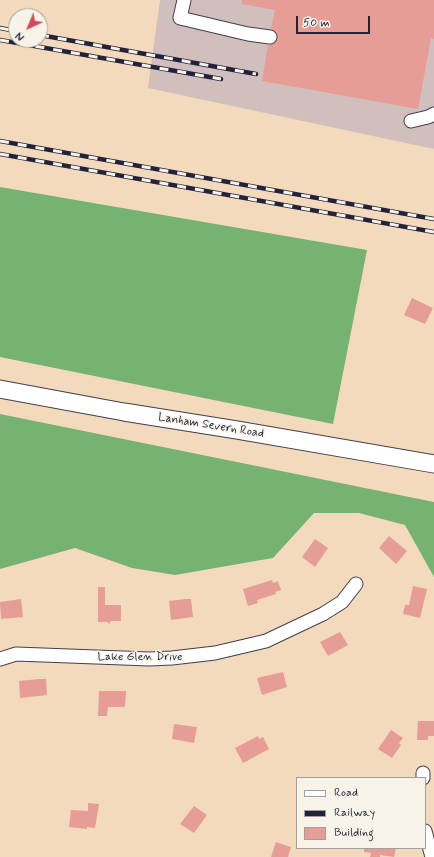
<!DOCTYPE html>
<style>
body{margin:0}
#map{position:relative;width:434px;height:857px;overflow:hidden;background:#f3dabc;font-family:Mynerve,sans-serif}
canvas{display:block}
.legend{position:absolute;left:296px;top:777px;width:130px;height:72px;box-sizing:border-box;background:#f7f3e8;border:1px solid #a29fa3;margin:0;padding:5px 7px;list-style:none;font-size:12px;color:#22223b}
.legend li{display:flex;align-items:center;gap:8px;height:20px}
.legend b{width:20px;border:1px solid #a29fa3}
.north{position:absolute;left:8px;top:8px;width:40px;height:40px;box-sizing:border-box;background:#f7f3e8;border:1px solid #a29fa3;border-radius:50%;rotate:224deg;font-size:11px;font-weight:700;line-height:16px;text-align:center;color:#22223b}
.north::after{content:'';display:block;margin:auto;width:14px;height:18px;background:#d1495b;clip-path:polygon(50% 0,100% 100%,50% 72%,0 100%)}
.scale{position:absolute;left:296px;top:16px;width:74px;height:18px;box-sizing:border-box;border:2px solid #22223b;border-top:0;padding-left:5px;font-size:12px;line-height:14px;white-space:nowrap;color:#22223b;-webkit-text-stroke:3px #f7f3e8;paint-order:stroke}
</style>
<div id="map">
<canvas width="434" height="857"></canvas>
<ul class="legend">
<li><b style="height:5px;background:#fff"></b>Road</li>
<li><b style="height:5px;background:#22223b"></b>Railway</li>
<li><b style="height:11px;background:#e59d95"></b>Building</li>
</ul>
<div class="north">N</div>
<div class="scale">50 m</div>
</div>
<script>
const ctx = document.querySelector('canvas').getContext('2d');
ctx.lineJoin = 'round';
function paint(path, color) { ctx.fillStyle = color; ctx.fill(path, 'evenodd'); }
const shape = rows => new Path2D(rows.map(r => 'M' + r).join(''));
function stroke(path, color, width, dash) { ctx.strokeStyle = color; ctx.lineWidth = width; ctx.lineCap = dash ? 'butt' : 'round'; ctx.setLineDash(dash || []); ctx.stroke(path); }
function label(font, color, halo, rows, align = 'center') {
  ctx.font = font + ' Mynerve,sans-serif'; ctx.lineWidth = 3; ctx.setLineDash([]); ctx.textBaseline = 'middle'; ctx.strokeStyle = halo; ctx.fillStyle = color; for (const [text, x, y, turn = 0] of rows) {
    ctx.save(); ctx.translate(x, y); ctx.rotate((+turn || 0) * Math.PI / 180); ctx.textAlign = isNaN(turn) ? turn : align; if (halo) ctx.strokeText(text, 0, 0); ctx.fillText(text, 0, 0); ctx.restore();
  }
}
paint(shape([
 [160,0,434,0,434,149,148,88]
]), '#d1bfbe');
paint(shape([
 [0,187,367,250,333,424,0,357],
 [0,414,434,502,434,577,405,525,359,513,314,513,273,558,175,575,132,568,75,548,0,569]
]), '#76b272');
paint(shape([
 [242,0,434,0,434,39,431,38,418,109,262,81,268,45,273,44,278,38,277,34,271,29,275,10,242,4],
 [412,298,433,308,425,324,404,315],
 [389,536,407,551,396,564,379,548],
 [315,539,328,548,315,567,302,557],
 [272,580,273,583,278,581,281,590,275,592,276,594,257,600,258,603,248,606,243,589],
 [413,586,427,589,420,618,403,614,405,605,409,605],
 [98,587,105,587,105,605,121,605,121,621,111,621,109,624,107,622,98,622],
 [21,599,23,617,1,619,0,602],
 [185,599,191,599,193,617,171,620,169,601],
 [340,632,348,645,328,656,320,642],
 [283,672,287,687,262,695,257,678],
 [39,679,46,679,47,695,20,698,19,681],
 [99,691,126,691,125,707,108,707,107,716,98,716],
 [418,721,434,721,434,736,428,736,428,740,417,740],
 [174,724,197,727,194,743,172,739],
 [391,730,403,738,399,743,401,745,392,758,378,749],
 [258,736,259,739,263,737,269,749,243,763,235,748],
 [88,803,99,804,95,828,87,827,87,829,69,827,71,810,88,811],
 [194,806,207,815,194,833,180,824],
 [276,842,291,847,288,857,271,857],
 [364,848,396,848,394,857,380,855,380,857,370,857,371,853,364,852]
]), '#e59d95');
const minor = shape([
 [184,0,180,18,248,34,270,37],
 [411,121,428,117,434,114],
 [0,659,16,654,149,659,172,658,215,653,266,641,323,614,342,602,356,584],
 [423,778,423,773],
 [425,831,432,857]
]);
const major = shape([
 [0,389,124,412,237,430,434,464]
]);
stroke(minor, '#413e4e', 15);
stroke(major, '#413e4e', 19);
stroke(minor, '#fff', 13);
stroke(major, '#fff', 17);
const rail = shape([
 [0,28,16,31],
 [40,35,256,74],
 [0,40,221,79],
 [0,141,434,219],
 [0,154,434,232]
]);
stroke(rail, '#22223b', 4.5);
stroke(rail, '#f7f3e8', 3, [9]);
label('12px', '#22223b', '#f7f3e8', [
 ["Lanham Severn Road",211,426,9],
 ["Lake Glen Drive",140,657]
]);
</script>
